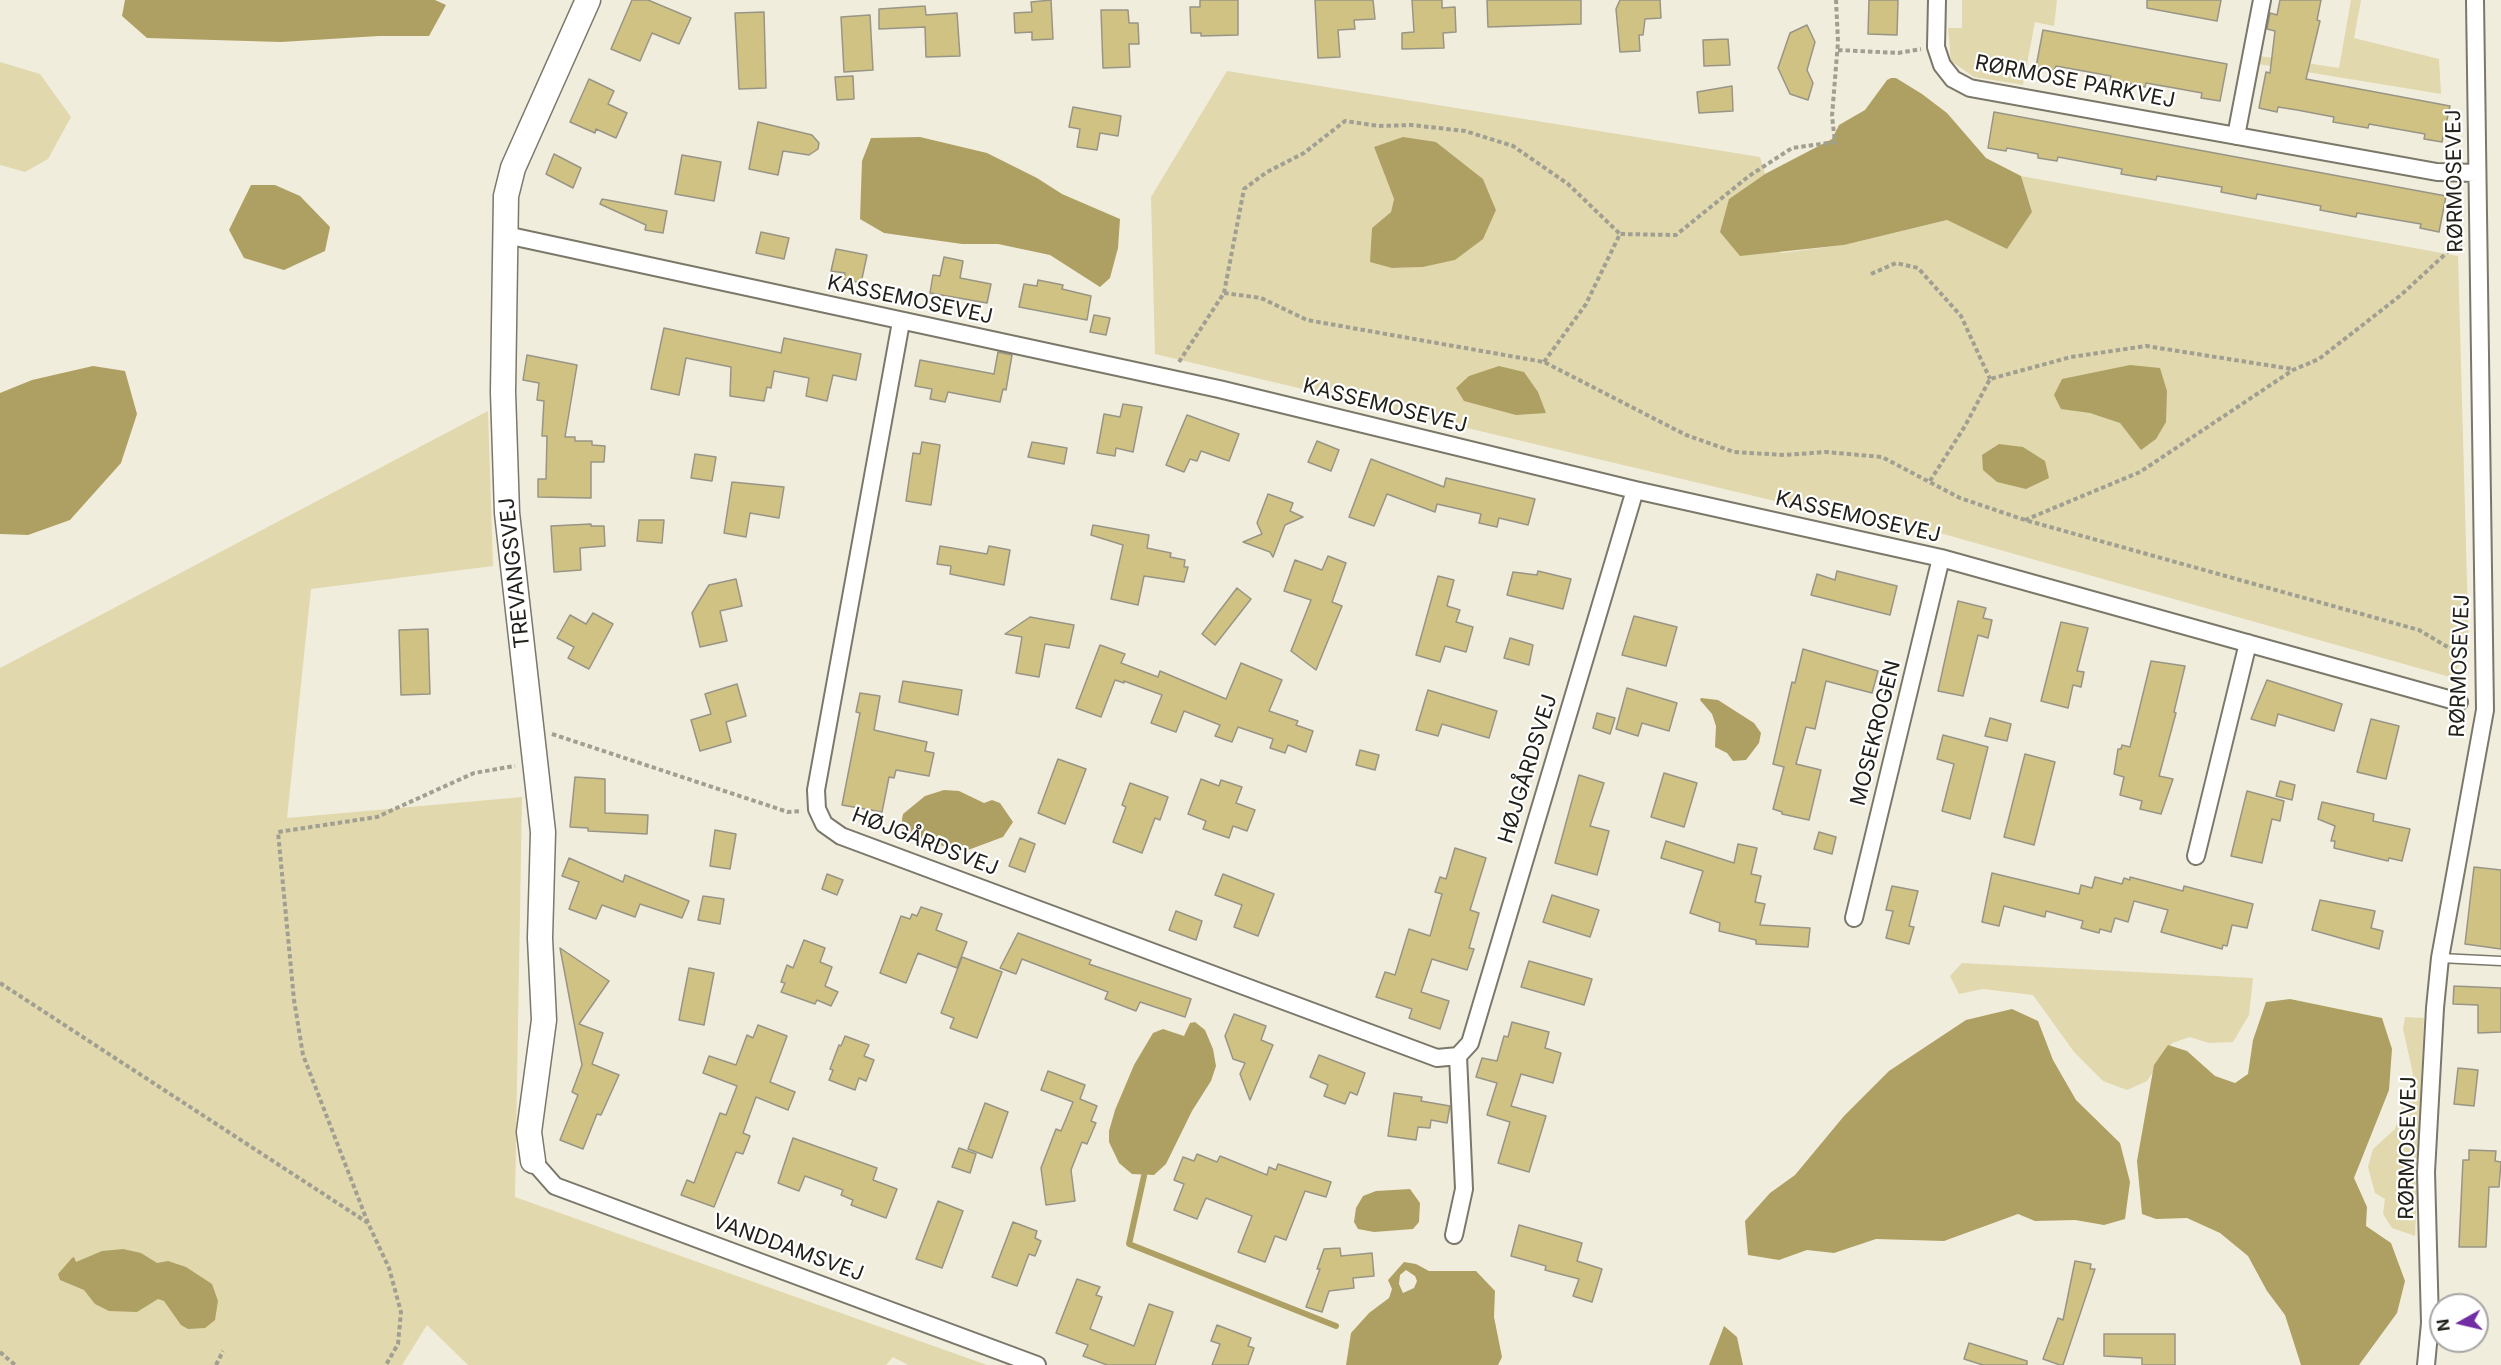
<!DOCTYPE html>
<meta charset="utf-8">
<style>
body{margin:0}
#map{position:relative;width:2501px;height:1365px;overflow:hidden;background:#f1eddd;font-family:Inter,sans-serif}
canvas{display:block}
.north{position:absolute;left:2429px;top:1293px;width:60px;height:60px;box-sizing:border-box;background:#fff;border:2px solid #a6a6a3;border-radius:50%;rotate:262deg;font-size:16px;font-weight:700;line-height:24px;text-align:center;color:#21201a}
.north::after{content:'';display:block;margin:auto;width:21px;height:27px;background:#712ea2;clip-path:polygon(50% 0,100% 100%,50% 72%,0 100%)}
</style>
<div id="map">
<canvas width="2501" height="1365"></canvas>
<div class="north">N</div>
</div>
<script>
const ctx = document.querySelector('canvas').getContext('2d');
ctx.lineJoin = 'round';
function paint(path, color) { ctx.fillStyle = color; ctx.fill(path, 'evenodd'); }
const shape = rows => new Path2D(rows.map(r => 'M' + r).join(''));
function stroke(path, color, width, dash) { ctx.strokeStyle = color; ctx.lineWidth = width; ctx.lineCap = dash ? 'butt' : 'round'; ctx.setLineDash(dash || []); ctx.stroke(path); }
function label(font, color, halo, rows, align = 'center') {
  ctx.font = font + ' Inter,sans-serif'; ctx.lineWidth = 4.5; ctx.setLineDash([]); ctx.textBaseline = 'middle'; ctx.strokeStyle = halo; ctx.fillStyle = color; for (const [text, x, y, turn = 0] of rows) {
    ctx.save(); ctx.translate(x, y); ctx.rotate((+turn || 0) * Math.PI / 180); ctx.textAlign = isNaN(turn) ? turn : align; if (halo) ctx.strokeText(text, 0, 0); ctx.fillText(text, 0, 0); ctx.restore();
  }
}
paint(shape([
 [1962,0,2057,0,2054,26,2035,22,2023,85,1974,77,1951,61,1948,28,1962,28],
 [2351,0,2361,0,2354,38,2439,59,2441,94,2258,64,2260,56,2339,68],
 [0,62,40,74,71,117,48,159,25,172,0,165],
 [1227,71,1760,157,1765,174,1729,199,1781,253,1844,245,1947,220,2007,249,2032,212,2021,176,2458,256,2469,654,2450,677,1862,511,1779,502,1155,354,1151,197],
 [1436,142,1483,179,1496,210,1455,260,1423,267,1392,268,1372,228,1391,212,1394,199,1374,147],
 [488,411,493,566,311,589,287,818,522,797,515,1197,987,1365,908,1365,893,1357,886,1365,468,1365,427,1325,402,1365,0,1365,0,668],
 [1962,963,2253,978,2249,1015,2233,1042,2209,1043,2190,1037,2172,1043,2147,1081,2127,1090,2103,1081,2074,1052,2033,995,1983,989,1959,994,1950,976],
 [2405,1017,2424,1018,2415,1236,2392,1228,2383,1214,2385,1199,2375,1193,2368,1167,2373,1149,2395,1129,2413,1074,2403,1029]
]), '#e1d8ae');
paint(shape([
 [125,0,435,0,446,5,429,36,379,36,281,42,147,38,122,16],
 [1891,78,1896,78,1922,94,1947,113,1986,158,2021,176,2032,212,2007,249,1947,220,1844,245,1740,256,1720,232,1729,199,1765,174,1832,139,1839,125,1865,110,1887,80],
 [920,137,987,153,1037,178,1062,194,1120,219,1118,248,1110,278,1100,287,1050,255,998,244,962,244,884,233,860,219,862,161,871,138],
 [1403,137,1436,142,1483,179,1496,210,1483,239,1455,260,1423,267,1392,268,1370,262,1372,228,1391,212,1394,199,1374,147],
 [251,185,275,185,300,196,330,227,325,251,284,270,244,258,229,230],
 [2130,365,2160,368,2167,391,2166,422,2156,439,2141,450,2120,423,2090,413,2061,409,2054,395,2062,379],
 [93,366,125,371,137,414,121,463,70,520,28,535,0,534,0,393,32,380],
 [1499,366,1524,372,1538,392,1546,413,1516,415,1464,401,1456,388,1469,376],
 [1999,444,2023,447,2045,461,2049,478,2026,489,1997,482,1983,470,1982,455],
 [1701,698,1718,700,1754,723,1761,733,1759,743,1746,760,1733,761,1727,753,1715,747,1716,726,1712,714,1700,700],
 [944,790,959,791,984,803,992,800,1000,803,1013,822,1003,837,968,850,957,851,904,832,901,825,903,814,925,796],
 [2290,999,2382,1018,2392,1049,2389,1090,2354,1178,2367,1207,2366,1226,2391,1243,2405,1281,2397,1313,2359,1365,2301,1365,2285,1315,2267,1291,2248,1256,2220,1233,2187,1218,2156,1219,2142,1214,2137,1161,2154,1065,2168,1045,2187,1051,2215,1076,2235,1083,2248,1074,2253,1040,2266,1002],
 [2012,1009,2038,1021,2053,1060,2076,1100,2120,1143,2130,1182,2125,1219,2104,1225,2075,1220,2035,1221,2018,1214,1944,1241,1876,1239,1834,1253,1807,1250,1779,1260,1748,1255,1745,1221,1770,1193,1795,1175,1844,1116,1889,1071,1966,1020],
 [1195,1022,1205,1030,1213,1049,1216,1066,1211,1081,1192,1111,1166,1164,1154,1175,1132,1174,1119,1163,1109,1142,1109,1131,1115,1110,1134,1065,1153,1033,1163,1029,1184,1036,1190,1023],
 [1410,1189,1420,1203,1419,1222,1413,1229,1374,1232,1358,1229,1354,1222,1356,1208,1363,1196,1376,1191],
 [123,1249,141,1253,157,1263,168,1261,186,1267,212,1284,218,1301,215,1320,205,1328,188,1329,181,1325,164,1301,158,1299,137,1312,109,1311,95,1304,84,1290,60,1280,58,1274,72,1258,74,1257,76,1262,102,1251],
 [1404,1262,1416,1264,1429,1271,1476,1271,1495,1291,1494,1317,1502,1357,1498,1365,1346,1365,1351,1333,1369,1313,1389,1298,1392,1289,1388,1280],
 [1406,1270,1415,1276,1417,1281,1414,1288,1403,1293,1399,1284,1400,1275],
 [1724,1326,1737,1337,1743,1365,1709,1365]
]), '#aea062');
stroke(shape([
 [1144,1176,1129,1244,1336,1326]
]), '#aea062', 6);
const building = shape([
 [632,0,648,0,691,18,679,44,652,33,640,61,611,49,632,0],
 [1051,0,1053,39,1032,40,1032,32,1015,33,1014,13,1032,12,1031,2,1051,0],
 [1200,0,1238,0,1238,35,1201,36,1201,33,1191,33,1190,7,1200,7,1200,0],
 [1315,0,1373,0,1375,19,1354,20,1355,29,1338,30,1340,57,1318,58,1315,0],
 [1412,0,1442,0,1442,8,1455,7,1456,32,1443,33,1444,48,1402,49,1402,33,1414,32,1412,0],
 [1487,0,1581,0,1581,24,1488,27,1487,0],
 [1620,0,1660,0,1661,18,1645,19,1643,35,1639,35,1640,51,1620,52,1616,9,1620,0],
 [1869,0,1898,0,1897,35,1868,34,1869,0],
 [2147,0,2221,0,2217,21,2147,8,2147,0],
 [2280,0,2321,0,2317,20,2320,21,2306,79,2450,106,2442,142,2424,139,2425,134,2369,124,2368,128,2333,122,2334,117,2297,110,2278,107,2277,112,2259,108,2266,72,2270,73,2275,31,2267,29,2270,13,2277,15,2280,0],
 [925,6,926,15,957,13,960,56,926,57,925,27,879,29,879,9,925,6],
 [1101,10,1128,10,1129,23,1138,23,1139,44,1129,44,1130,67,1103,68,1101,10],
 [764,12,766,88,739,89,735,13,764,12],
 [870,15,873,70,844,72,841,17,870,15],
 [1807,25,1815,42,1807,70,1813,83,1808,100,1790,94,1778,68,1790,33,1807,25],
 [2043,30,2227,64,2220,101,2201,98,2202,93,2169,87,2146,83,2145,87,2110,80,2111,76,2056,66,2054,70,2036,67,2043,30],
 [1728,39,1730,65,1704,66,1703,40,1728,39],
 [853,76,854,99,837,100,835,77,853,76],
 [589,79,614,91,608,104,627,113,616,138,596,129,595,133,570,122,589,79],
 [1732,86,1733,111,1699,113,1697,92,1732,86],
 [1073,107,1121,116,1118,136,1100,133,1097,150,1077,147,1080,129,1069,127,1073,107],
 [1994,112,2446,196,2439,232,2420,228,2421,224,2380,217,2357,213,2356,217,2320,210,2321,206,2257,194,2256,199,2221,192,2222,187,2157,176,2156,180,2121,174,2122,169,2058,157,2057,161,2038,158,2038,154,2007,148,2006,151,1988,148,1994,112],
 [758,122,812,135,819,143,818,149,809,155,783,151,778,175,749,169,758,122],
 [554,154,581,168,573,188,546,174,554,154],
 [682,155,721,162,714,201,675,194,682,155],
 [602,199,667,211,663,233,645,230,646,225,600,204,602,199],
 [761,232,789,238,784,259,756,253,761,232],
 [836,249,867,255,861,283,844,279,845,273,831,271,836,249],
 [944,257,963,261,960,278,991,284,987,303,930,293,933,275,940,276,944,257],
 [1038,280,1063,285,1062,289,1091,296,1087,320,1019,307,1024,284,1037,286,1038,280],
 [1094,315,1110,318,1106,335,1090,332,1094,315],
 [664,328,781,353,784,338,861,354,856,380,833,375,827,401,806,396,809,378,774,371,771,388,767,387,764,401,730,396,731,367,686,358,679,395,651,389,664,328],
 [998,352,1012,355,1006,390,1003,389,1000,402,948,392,945,402,930,399,932,389,915,386,920,360,994,374,998,352],
 [527,355,577,365,565,437,575,437,575,441,592,441,592,445,605,446,604,462,591,462,591,498,538,497,538,479,546,479,547,436,542,436,544,401,537,400,539,383,523,380,527,355],
 [1123,404,1142,407,1133,452,1116,448,1115,456,1097,453,1104,414,1120,417,1123,404],
 [1187,415,1239,434,1229,461,1201,451,1197,461,1190,459,1184,472,1166,465,1187,415],
 [1317,441,1339,450,1331,471,1308,462,1317,441],
 [922,442,940,445,931,505,906,501,913,453,920,454,922,442],
 [1032,442,1067,448,1064,464,1028,457,1032,442],
 [695,454,716,457,712,481,691,478,695,454],
 [1371,459,1444,487,1446,478,1535,499,1528,525,1499,518,1497,527,1479,523,1481,514,1437,504,1435,512,1387,494,1374,526,1349,517,1371,459],
 [732,482,784,487,779,518,750,513,746,537,724,533,732,482],
 [1268,494,1293,503,1290,511,1303,517,1285,525,1273,557,1270,552,1243,542,1262,534,1257,523,1268,494],
 [639,520,664,520,662,543,637,541,639,520],
 [591,524,591,526,604,526,605,546,580,548,581,570,554,572,551,526,591,524],
 [1093,525,1149,535,1147,548,1171,553,1170,557,1185,560,1184,567,1188,567,1184,582,1144,576,1138,605,1111,599,1123,545,1091,535,1093,525],
 [940,546,987,554,989,546,1010,550,1004,585,950,574,951,566,937,564,940,546],
 [1328,556,1346,563,1332,602,1342,606,1316,670,1291,651,1311,600,1284,591,1295,560,1322,570,1328,556],
 [1538,571,1571,579,1563,609,1507,595,1513,572,1537,575,1538,571],
 [1837,571,1897,586,1890,615,1811,595,1817,574,1835,580,1837,571],
 [1438,576,1454,580,1447,606,1460,610,1456,622,1473,627,1466,652,1445,646,1440,662,1416,655,1438,576],
 [736,579,742,606,720,611,727,641,700,647,692,613,709,585,736,579],
 [1237,588,1251,599,1215,645,1202,634,1237,588],
 [1958,601,1986,608,1983,618,1992,620,1988,638,1978,635,1963,696,1938,691,1958,601],
 [593,613,613,624,589,669,568,658,574,647,557,638,570,615,586,624,593,613],
 [1634,616,1677,627,1666,666,1622,655,1634,616],
 [1030,617,1074,625,1069,648,1045,644,1039,677,1016,673,1022,637,1005,634,1030,617],
 [2061,622,2088,628,2077,671,2084,672,2081,687,2073,685,2068,708,2041,701,2061,622],
 [428,629,430,694,401,695,399,630,428,629],
 [1510,638,1533,645,1529,665,1504,658,1510,638],
 [1100,645,1125,654,1121,663,1158,677,1160,671,1226,699,1241,663,1282,680,1269,711,1298,721,1296,725,1313,731,1306,752,1288,745,1285,753,1270,748,1273,739,1238,727,1232,742,1215,736,1220,725,1184,711,1176,732,1151,723,1162,695,1124,681,1124,683,1115,680,1101,717,1076,708,1100,645],
 [1803,649,1878,671,1872,693,1826,681,1815,729,1806,727,1796,764,1821,770,1809,820,1782,814,1782,812,1773,809,1784,767,1773,764,1792,682,1795,683,1803,649],
 [2151,661,2185,666,2174,712,2176,713,2159,776,2173,779,2161,814,2140,809,2142,801,2120,795,2124,777,2114,774,2118,749,2121,749,2122,745,2130,747,2151,661],
 [2267,680,2342,704,2334,731,2278,714,2275,726,2251,719,2267,680],
 [903,681,962,690,958,715,899,702,903,681],
 [737,684,746,716,726,722,731,742,700,751,691,720,711,714,705,694,737,684],
 [1627,688,1677,703,1669,731,1642,723,1638,736,1616,729,1627,688],
 [1428,690,1497,711,1489,738,1442,724,1438,736,1416,730,1428,690],
 [860,693,880,696,874,730,927,742,925,751,934,753,929,776,896,770,894,778,889,777,882,812,842,805,860,713,856,712,860,693],
 [1597,713,1615,718,1610,734,1593,728,1597,713],
 [1990,718,2011,724,2007,741,1985,736,1990,718],
 [2371,719,2399,726,2386,779,2357,772,2371,719],
 [1943,735,1988,747,1970,819,1942,811,1954,764,1937,759,1943,735],
 [1360,750,1379,755,1375,770,1356,765,1360,750],
 [2025,754,2055,762,2034,845,2004,837,2025,754],
 [1058,759,1086,769,1065,824,1038,813,1058,759],
 [1664,773,1697,783,1684,827,1651,817,1664,773],
 [1579,775,1604,783,1590,826,1609,831,1597,875,1555,863,1579,775],
 [575,777,605,779,605,813,648,815,647,834,588,831,588,828,570,827,575,777],
 [1201,779,1219,786,1221,780,1242,787,1236,803,1255,810,1247,831,1233,826,1229,838,1203,829,1206,821,1188,814,1201,779],
 [2280,781,2295,785,2292,800,2276,796,2280,781],
 [1130,783,1168,797,1160,820,1155,818,1142,853,1113,842,1126,807,1122,805,1130,783],
 [2247,791,2284,801,2280,821,2272,819,2262,863,2231,856,2247,791],
 [2322,802,2374,814,2373,821,2410,829,2402,861,2389,858,2388,861,2334,848,2335,841,2331,841,2335,826,2318,819,2322,802],
 [715,830,736,834,730,869,710,866,715,830],
 [1819,832,1836,837,1832,854,1814,849,1819,832],
 [1020,838,1035,844,1025,872,1009,866,1020,838],
 [1666,841,1734,863,1738,844,1757,848,1751,874,1761,876,1755,902,1765,904,1760,925,1810,928,1808,947,1756,944,1756,940,1719,931,1720,923,1690,913,1703,871,1661,858,1666,841],
 [1455,848,1486,858,1470,910,1479,913,1469,948,1474,949,1467,970,1432,959,1421,992,1449,1001,1440,1029,1409,1018,1412,1009,1376,997,1385,972,1395,975,1409,929,1430,936,1442,894,1435,892,1440,877,1446,879,1455,848],
 [569,858,623,882,625,875,689,901,682,918,640,904,635,917,602,905,596,919,569,909,579,882,562,876,569,858],
 [2474,867,2501,870,2501,949,2465,944,2474,867],
 [1992,873,2079,894,2081,885,2092,888,2095,877,2122,884,2124,878,2130,880,2130,877,2183,891,2184,886,2253,904,2247,928,2232,925,2227,946,2223,945,2222,949,2161,932,2168,910,2134,901,2128,922,2115,918,2111,932,2100,929,2099,933,2081,928,2083,921,2046,911,2045,917,2004,906,1999,926,1982,922,1992,873],
 [827,874,843,880,837,895,822,889,827,874],
 [1223,874,1274,894,1258,936,1234,927,1242,905,1215,895,1223,874],
 [1892,886,1918,891,1909,926,1914,927,1909,944,1886,938,1893,911,1886,910,1892,886],
 [1552,895,1599,910,1590,937,1543,922,1552,895],
 [703,896,724,899,720,924,698,920,703,896],
 [2320,900,2375,911,2371,928,2383,931,2379,949,2312,930,2320,900],
 [921,907,942,914,936,930,967,942,957,968,918,953,906,983,880,973,901,916,910,919,912,914,917,916,921,907],
 [1176,911,1202,921,1196,940,1169,930,1176,911],
 [1018,933,1091,960,1089,964,1191,999,1185,1017,1140,1002,1136,1011,1105,999,1108,992,1022,959,1016,974,1000,968,1018,933],
 [804,940,825,948,820,962,832,967,825,986,838,992,831,1006,817,1000,815,1004,781,992,785,983,781,982,787,965,793,968,804,940],
 [560,948,609,981,579,1024,603,1033,592,1064,619,1075,601,1115,597,1114,583,1149,560,1140,578,1095,572,1092,582,1065,560,948],
 [962,957,1002,972,977,1038,950,1028,954,1018,941,1013,962,957],
 [1529,961,1592,979,1584,1005,1521,987,1529,961],
 [689,968,714,973,704,1025,679,1020,689,968],
 [2454,986,2501,988,2501,1032,2478,1033,2478,1005,2453,1004,2454,986],
 [1234,1014,1266,1026,1261,1040,1273,1045,1250,1100,1240,1074,1245,1063,1233,1059,1225,1036,1234,1014],
 [1512,1022,1549,1032,1545,1048,1561,1053,1553,1083,1521,1074,1511,1106,1546,1116,1529,1172,1498,1163,1510,1122,1487,1115,1497,1083,1476,1077,1482,1058,1497,1061,1504,1036,1508,1037,1512,1022],
 [758,1025,787,1036,770,1082,795,1092,788,1110,756,1097,743,1133,750,1136,743,1154,736,1152,714,1207,681,1195,687,1180,694,1183,720,1113,726,1115,737,1086,703,1073,709,1056,736,1065,747,1035,753,1038,758,1025],
 [845,1036,869,1045,864,1056,874,1060,866,1081,859,1078,855,1090,829,1080,833,1070,830,1069,839,1045,841,1046,845,1036],
 [1319,1055,1365,1073,1357,1095,1350,1092,1345,1104,1324,1096,1328,1085,1310,1077,1319,1055],
 [2458,1068,2478,1070,2474,1106,2454,1104,2458,1068],
 [1048,1071,1085,1085,1080,1099,1097,1106,1091,1121,1096,1123,1087,1144,1082,1142,1071,1170,1075,1201,1046,1205,1041,1168,1056,1129,1061,1131,1073,1102,1041,1090,1048,1071],
 [1394,1093,1422,1097,1421,1101,1450,1106,1447,1123,1431,1120,1430,1128,1418,1127,1416,1140,1388,1136,1394,1093],
 [985,1103,1008,1112,992,1158,968,1149,985,1103],
 [793,1138,877,1168,873,1180,897,1189,886,1218,851,1205,853,1200,841,1195,843,1190,805,1176,799,1191,778,1183,793,1138],
 [959,1148,976,1154,970,1173,952,1167,959,1148],
 [2469,1150,2496,1151,2495,1161,2501,1162,2499,1187,2489,1187,2486,1247,2459,1247,2463,1160,2469,1160,2469,1150],
 [1197,1154,1217,1162,1220,1156,1267,1175,1269,1167,1276,1170,1278,1164,1331,1182,1326,1197,1305,1191,1286,1240,1275,1236,1265,1262,1238,1252,1252,1216,1206,1198,1197,1219,1174,1210,1184,1184,1174,1180,1183,1157,1194,1161,1197,1154],
 [938,1201,963,1211,942,1268,916,1259,938,1201],
 [1013,1222,1037,1231,1035,1238,1041,1241,1035,1256,1029,1254,1017,1286,992,1277,1013,1222],
 [1519,1225,1582,1243,1577,1261,1602,1269,1592,1302,1573,1296,1579,1279,1545,1270,1546,1266,1511,1256,1519,1225],
 [1340,1248,1341,1256,1372,1253,1374,1276,1353,1278,1354,1288,1329,1291,1322,1312,1306,1307,1320,1269,1317,1269,1324,1249,1340,1248],
 [2075,1261,2091,1264,2090,1269,2095,1269,2063,1365,2060,1365,2043,1359,2058,1318,2063,1320,2075,1261],
 [1077,1279,1100,1287,1096,1295,1102,1297,1090,1329,1134,1346,1149,1304,1173,1312,1155,1365,1107,1365,1083,1356,1088,1345,1056,1333,1077,1279],
 [1217,1325,1251,1338,1248,1346,1254,1348,1248,1365,1212,1365,1220,1344,1211,1341,1217,1325],
 [2104,1334,2175,1334,2175,1365,2142,1365,2142,1358,2104,1356,2104,1334],
 [1969,1343,2027,1361,2027,1365,1983,1365,1964,1359,1969,1343]
]);
paint(building, '#d0c283');
stroke(building, '#989586', 1.5);
const lane = shape([
 [2440,958,2501,961]
]);
const street = shape([
 [1937,0,1936,47,1942,65,1953,79,1970,88,2437,172,2476,173],
 [2236,136,2262,0],
 [506,235,1219,389,1635,490,1941,558,2459,702],
 [901,322,816,790,817,809,824,824,841,836,1437,1058,1458,1056,1470,1043,1635,490],
 [2196,856,2248,643],
 [1854,918,1941,558],
 [533,1161,555,1186,1037,1365],
 [1454,1235,1464,1189,1458,1056],
 [2426,1365,2430,1323,2426,1172,2435,1008,2440,958,2485,710,2475,0]
]);
const secondary = shape([
 [533,1161,529,1132,544,1020,540,938,543,832,507,513,503,392,506,196,513,168,588,0]
]);
stroke(lane, '#7b786a', 11);
stroke(street, '#7b786a', 20);
stroke(secondary, '#7b786a', 27);
stroke(shape([
 [1838,50,1898,53,1921,49],
 [1871,274,1896,263,1918,268,1961,316,1990,379],
 [1224,293,1244,189,1267,172,1304,153,1345,121,1379,126,1411,125,1465,131,1513,146,1568,184,1620,234],
 [1179,362,1224,293,1261,298,1307,320,1544,362,1686,435,1734,452,1784,455,1826,452,1882,457,1960,498,2025,520,2419,630,2466,658],
 [1544,362,1586,304,1620,234,1676,235,1749,176,1792,148,1835,142,1832,116,1838,42,1836,0],
 [1930,481,1965,426,1990,379,2071,357,2146,346,2292,369],
 [2025,520,2140,472,2293,370,2319,359,2401,295,2453,247,2462,247],
 [552,734,788,812,802,811],
 [0,983,368,1223,389,1268,401,1312,398,1344,386,1365],
 [368,1223,303,1055,294,1000,278,832,377,817,474,773,515,766],
 [0,1352,15,1365],
 [216,1365,223,1351]
]), '#a19f92', 4, [4.5, 3]);
stroke(lane, '#fff', 8);
stroke(street, '#fff', 16);
stroke(secondary, '#fff', 24);
label('21px', '#21201a', '#fff', [
 ["RØRMOSE PARKVEJ",2075,82,11],
 ["RØRMOSEVEJ",2455,181,-91],
 ["KASSEMOSEVEJ",910,300,12],
 ["KASSEMOSEVEJ",1385,406,14],
 ["KASSEMOSEVEJ",1858,517,13],
 ["TREVANGSVEJ",515,573,-96],
 ["RØRMOSEVEJ",2460,666,-88],
 ["MOSEKROGEN",1876,733,-76],
 ["HØJGÅRDSVEJ",1528,769,-73],
 ["HØJGÅRDSVEJ",925,842,21],
 ["RØRMOSEVEJ",2408,1148,-89],
 ["VANDDAMSVEJ",788,1248,20]
]);
</script>
